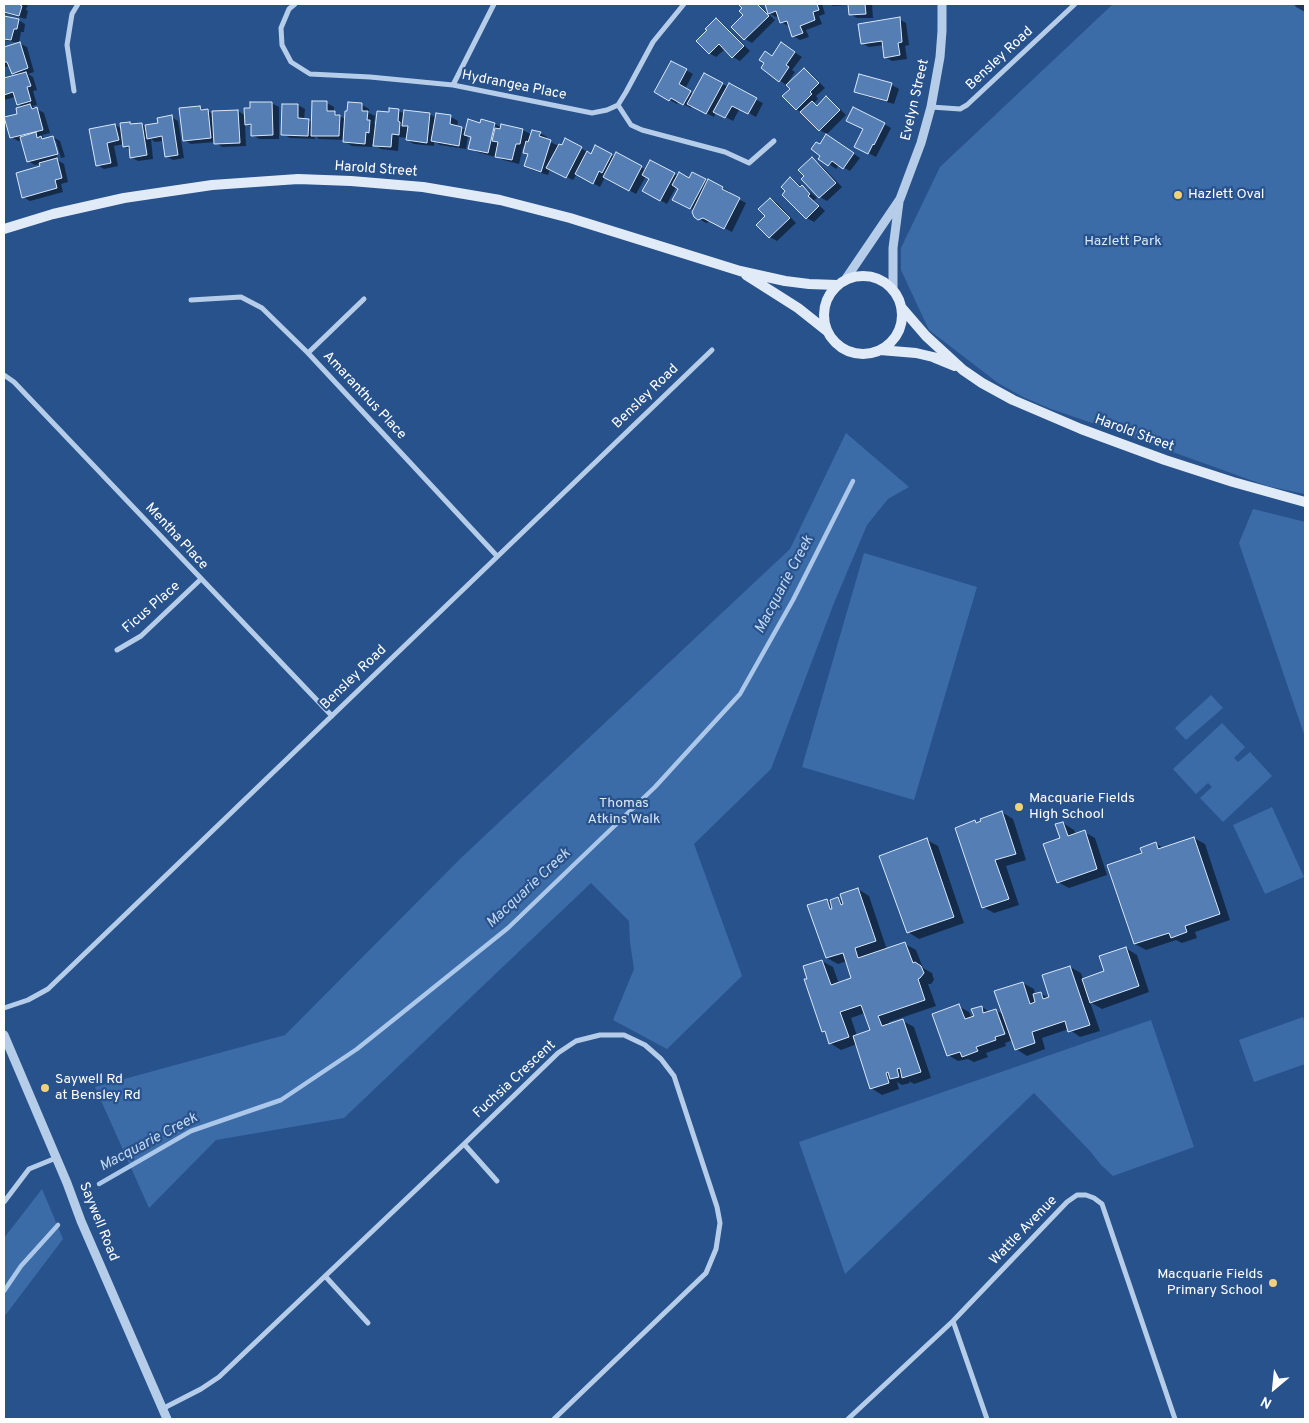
<!DOCTYPE html>
<style>
body{margin:0}
#map{position:relative;width:1309px;height:1423px;overflow:hidden;background:#28528b;font-family:Overpass,sans-serif}
canvas{display:block}
.frame{position:absolute;inset:0;border:5px solid #fff;pointer-events:none}
.north{position:absolute;left:1249px;top:1363px;width:50px;height:50px;-webkit-text-stroke:4px #28528b;paint-order:stroke;rotate:208deg;font-size:14px;font-weight:700;line-height:20px;text-align:center;color:#fff}
.north::after{content:'';display:block;margin:auto;width:18px;height:22px;background:#fff;clip-path:polygon(50% 0,100% 100%,50% 72%,0 100%)}
</style>
<div id="map">
<canvas width="1309" height="1423"></canvas>
<div class="frame"></div>
<div class="north">N</div>
</div>
<script>
const ctx = document.querySelector('canvas').getContext('2d');
ctx.lineJoin = 'round';
function paint(path, color) { ctx.fillStyle = color; ctx.fill(path, 'evenodd'); }
const shape = rows => new Path2D(rows.map(r => 'M' + r).join(''));
function stroke(path, color, width, dash) { ctx.strokeStyle = color; ctx.lineWidth = width; ctx.lineCap = dash ? 'butt' : 'round'; ctx.setLineDash(dash || []); ctx.stroke(path); }
function label(font, color, halo, rows, align = 'center') {
  ctx.font = font + ' Overpass,sans-serif'; ctx.lineWidth = 4.5; ctx.setLineDash([]); ctx.textBaseline = 'middle'; ctx.strokeStyle = halo; ctx.fillStyle = color; for (const [text, x, y, turn = 0] of rows) {
    ctx.save(); ctx.translate(x, y); ctx.rotate((+turn || 0) * Math.PI / 180); ctx.textAlign = isNaN(turn) ? turn : align; if (halo) ctx.strokeText(text, 0, 0); ctx.fillText(text, 0, 0); ctx.restore();
  }
}
paint(shape([
 [1113,4,1305,4,1305,494,1267,486,1098,425,1051,409,1023,397,998,383,929,330,901,270,901,248,940,167],
 [846,433,909,487,888,499,867,525,834,603,771,769,694,844,742,976,667,1049,613,1020,634,969,630,942,629,921,591,883,344,1118,216,1140,149,1208,95,1087,285,1035,461,858,790,549],
 [1253,509,1305,522,1305,737,1239,543],
 [864,553,977,587,914,800,802,767],
 [1211,695,1223,708,1186,740,1175,728],
 [1222,723,1245,747,1234,758,1238,762,1250,752,1272,776,1223,822,1200,798,1212,787,1208,783,1196,794,1173,769],
 [1272,807,1304,877,1265,894,1233,825],
 [1303,1017,1305,1024,1305,1064,1254,1082,1239,1040],
 [1151,1020,1194,1147,1113,1176,1101,1165,1090,1151,1034,1093,845,1274,799,1142],
 [42,1189,63,1239,4,1317,4,1238]
]), '#3c6ca8');
paint(shape([
 [4,4,28,4,26,10,28,11,26,19,4,13],
 [740,4,758,4,775,20,752,43,745,39,733,27,745,15,744,8],
 [766,4,822,4,825,14,819,16,822,24,806,30,809,37,800,40,793,36,790,26,788,26,781,22,779,16,776,17,769,13],
 [829,4,872,4,873,18,857,18,850,14,850,5,833,6],
 [1294,4,1305,4,1305,12,1296,7],
 [4,17,18,20,25,24,24,32,21,32,19,43,27,47,34,72,28,74,33,77,37,90,33,91,37,105,32,106,44,113,50,133,42,135,44,139,53,137,60,141,65,157,61,158,56,141,53,141,58,159,56,159,64,164,68,182,61,184,63,192,30,201,23,197,41,167,40,164,35,165,28,161,22,140,18,141,11,137,22,107,18,104,15,97,4,100,4,79,18,75,13,73,10,66,4,67,4,48,19,43,4,40],
 [899,19,906,23,909,45,905,46,907,59,892,61,885,57,884,45,869,47,862,43],
 [716,20,723,24,750,51,740,61,733,57,725,49,716,57,709,53,709,30],
 [788,48,802,57,792,70,795,72,786,85,763,68,773,57],
 [672,62,693,74,685,89,694,94,704,74,728,87,763,103,756,117,740,108,733,121,716,112,714,117,692,106,691,108,678,101,677,104,656,92],
 [804,70,811,74,825,88,816,96,818,99,814,103,818,106,826,98,833,102,846,115,827,134,820,130,801,112,796,109,791,89],
 [860,75,892,85,899,89,894,104,862,95,855,91],
 [313,102,327,103,334,107,334,112,346,120,349,104,362,105,369,109,369,113,375,116,374,124,376,125,390,113,399,111,405,114,405,111,430,114,436,118,437,114,451,117,458,121,457,127,466,130,480,124,481,120,495,124,502,128,502,125,523,130,532,135,540,133,547,137,546,140,559,146,581,148,591,155,596,147,615,157,617,154,646,170,651,162,678,176,690,180,693,174,723,188,730,192,729,194,746,203,732,232,711,221,706,223,695,216,694,210,674,199,679,188,676,187,667,204,644,191,650,178,646,176,636,194,605,177,600,187,577,174,573,180,550,169,548,175,532,170,526,166,529,155,524,152,526,147,523,147,519,164,503,160,495,155,495,157,477,152,470,148,472,138,468,136,466,149,440,145,434,141,434,146,414,144,407,140,408,138,399,137,398,151,381,149,372,144,372,147,352,146,345,142,345,140,319,139,315,136,315,139,290,138,283,134,298,105,305,109,304,120,308,120,313,122],
 [271,103,279,107,279,139,259,139,252,135,252,127,245,123,246,146,222,147,215,142,191,144,184,140,200,107,213,114,238,111,246,116],
 [171,117,178,121,184,158,173,160,166,156,164,141,155,142,151,139,153,159,138,161,131,157,130,150,124,146,124,144,114,146,118,166,104,169,97,165,115,125,122,129,130,123,133,125,142,124,146,127,159,124],
 [884,124,891,128,876,157,862,150],
 [834,140,860,158,850,171,839,165,836,169,820,158,822,155,820,146],
 [812,159,819,163,842,187,827,201,820,197,803,179],
 [791,179,809,191,817,198,814,200,825,211,814,222,807,218],
 [770,199,777,203,796,223,777,241,770,237,758,225,767,216],
 [1002,812,1013,819,1026,860,1006,866,1019,905,994,913,983,907,975,821,978,823],
 [1063,823,1074,830,1076,834,1084,832,1095,838,1107,875,1069,888,1058,882],
 [1194,838,1205,844,1230,920,1195,932,1197,938,1182,943,1176,940,1146,950,1135,944,1109,865,1143,854,1156,844,1164,848],
 [927,840,938,846,964,923,919,939,908,932],
 [858,889,869,896,887,950,905,944,916,950,923,968,932,973,934,980,931,984,928,984,936,1006,889,1022,890,1025,903,1021,914,1027,931,1078,914,1084,909,1081,910,1083,902,1085,897,1082,899,1089,882,1095,871,1088,857,1044,841,1050,830,1043,827,1033,823,1031,809,980,822,961,833,967,839,984,853,979,847,961,838,964,827,958,827,900,832,903,838,898,843,901],
 [865,1013,872,1031,857,1036,851,1018],
 [1126,948,1137,955,1149,992,1102,1009,1090,1002,1100,1031,1080,1037,1069,1029,1042,1038,1045,1049,1027,1056,1016,1049,1013,1040,1005,1043,1006,1046,986,1053,988,1057,974,1062,968,1059,958,1061,948,1055,958,1006,969,1012,972,1018,975,1016,982,1007,990,1012,996,1010,1004,1015,1023,983,1034,989,1035,994,1040,993,1051,999,1070,967,1081,973,1083,979,1106,972]
]), '#0007');
stroke(shape([
 [99,1184,191,1131,281,1100,357,1049,508,928,655,787,740,694,793,600,853,481],
 [4,1291,21,1266,58,1225]
]), '#abc7ea', 4.5);
const building = shape([
 [4,4,20,4,20,5,22,6,19,16,4,12,4,4],
 [738,4,757,4,769,16,744,40,731,27,743,15,739,11,742,8,738,4],
 [765,4,817,4,819,10,813,12,815,20,800,26,803,33,792,37,787,21,780,23,776,11,768,14,765,4],
 [848,4,865,4,866,14,849,15,848,4],
 [4,16,19,19,17,29,14,29,11,40,4,39,4,16],
 [900,17,902,42,898,43,900,55,884,58,882,41,861,44,858,24,900,17],
 [716,18,744,46,732,58,719,44,709,54,696,41,707,30,705,29,716,18],
 [20,42,28,68,12,74,7,62,4,62,4,47,20,42],
 [781,42,795,52,786,65,789,67,779,82,761,68,764,63,759,60,765,51,772,56,781,42],
 [671,61,687,69,679,84,691,91,683,105,671,98,669,101,654,92,671,61],
 [804,68,819,83,810,92,812,94,796,110,782,96,790,89,786,85,804,68],
 [26,72,31,86,27,87,31,101,17,105,13,92,4,95,4,78,26,72],
 [704,73,723,83,706,114,687,104,704,73],
 [859,74,892,83,887,101,854,92,859,74],
 [729,83,757,98,748,114,732,106,725,118,713,112,729,83],
 [826,96,840,110,819,131,800,112,812,101,817,106,826,96],
 [312,101,327,101,327,111,335,111,335,115,340,115,339,136,311,136,312,101],
 [250,102,272,102,273,135,251,136,251,124,245,125,244,108,250,108,250,102],
 [348,102,362,103,362,111,368,111,367,120,370,120,369,133,366,132,365,144,343,142,345,111,347,111,348,102],
 [30,104,32,109,37,107,43,130,10,138,4,117,17,114,16,108,30,104],
 [282,104,298,104,298,118,309,119,308,136,281,135,282,104],
 [200,106,201,110,208,109,211,138,183,141,179,108,200,106],
 [853,107,885,123,874,145,873,144,868,154,854,147,863,129,846,121,853,107],
 [389,108,399,109,398,121,400,122,399,135,392,134,391,147,373,146,377,111,389,112,389,108],
 [238,110,240,143,214,144,212,111,238,110],
 [404,110,430,113,427,143,406,140,408,126,402,126,404,110],
 [436,113,451,115,450,124,462,127,459,146,431,141,436,113],
 [172,115,178,155,165,157,162,136,147,139,145,125,158,123,157,118,172,115],
 [468,119,480,123,481,119,495,123,488,153,468,149,471,137,464,135,468,119],
 [130,122,130,124,142,123,147,155,130,158,129,146,123,147,120,123,130,122],
 [115,124,119,140,107,143,111,163,96,166,89,129,115,124],
 [501,124,523,129,520,144,516,144,512,160,495,157,498,142,492,141,495,128,500,129,501,124],
 [532,130,541,132,539,136,551,140,541,172,524,166,528,154,523,153,526,141,528,142,532,130],
 [36,132,37,138,41,136,42,139,53,136,58,154,27,162,20,137,36,132],
 [826,134,854,153,843,169,832,161,828,166,818,159,820,156,811,149,816,142,820,144,826,134],
 [565,138,582,147,566,178,546,168,559,144,562,145,565,138],
 [595,145,612,154,602,173,599,171,593,184,575,174,587,151,591,154,595,145],
 [616,152,642,166,629,191,603,177,616,152],
 [812,157,836,183,819,198,801,179,804,176,798,170,812,157],
 [57,158,62,178,55,180,57,188,22,198,16,173,40,166,39,163,57,158],
 [650,160,675,173,660,201,642,191,649,179,642,175,650,160],
 [679,172,689,178,692,172,706,179,690,209,672,200,678,189,672,185,679,172],
 [790,177,800,187,802,185,810,194,808,196,819,206,806,219,782,195,785,191,781,187,790,177],
 [708,179,723,187,722,189,740,198,724,229,703,218,698,220,694,217,692,212,708,179],
 [770,198,790,218,769,238,756,225,765,216,758,209,770,198],
 [1002,811,1016,854,995,860,1009,899,982,908,955,828,975,820,976,823,981,821,980,819,1002,811],
 [1063,822,1068,836,1085,830,1097,869,1057,883,1043,844,1060,838,1055,824,1063,822],
 [1194,837,1220,914,1185,926,1187,932,1171,938,1169,933,1134,944,1107,865,1142,853,1140,848,1156,842,1158,849,1194,837],
 [927,838,954,917,907,933,879,856,927,838],
 [858,888,876,941,855,948,858,958,905,942,913,963,915,962,921,966,924,973,920,978,918,979,925,1000,878,1016,882,1026,903,1019,921,1072,902,1078,900,1068,897,1069,899,1077,890,1079,888,1072,886,1073,889,1083,870,1089,853,1036,870,1030,861,1005,840,1012,849,1037,829,1044,825,1031,822,1032,804,979,807,979,803,966,822,960,831,985,851,978,843,953,826,958,807,905,827,899,830,909,832,909,830,900,838,897,841,905,843,904,840,894,858,888],
 [1126,947,1139,986,1090,1003,1082,979,1104,971,1099,956,1126,947],
 [1070,966,1090,1025,1068,1032,1065,1021,1032,1032,1035,1043,1015,1050,994,991,1023,982,1030,1004,1035,1002,1033,994,1041,992,1043,999,1049,997,1042,975,1070,966],
 [959,1004,965,1019,974,1016,971,1009,982,1006,983,1013,996,1009,1005,1034,995,1037,996,1040,976,1047,978,1051,962,1057,960,1052,947,1056,932,1014,959,1004]
]);
paint(building, '#547eb4');
stroke(building, '#dae7f8', 1);
stroke(shape([
 [295,4,289,9,281,28,282,45,291,62,310,74,370,77,453,85,592,113,607,110,618,105,626,92,653,42,684,4],
 [453,85,494,4],
 [74,91,67,45,72,14,78,4],
 [618,105,631,125,642,130,725,152,749,163,774,141],
 [931,107,960,109,967,105,1075,4],
 [191,300,241,297,262,308,308,353,497,556],
 [308,353,364,299],
 [4,375,14,382,332,716],
 [117,650,141,636,201,579],
 [4,1008,28,1000,48,989,712,350],
 [464,1144,497,1181],
 [4,1202,29,1169,56,1158],
 [325,1276,368,1323],
 [953,1321,987,1419],
 [162,1409,201,1389,219,1377,464,1144,558,1053,576,1041,600,1035,624,1035,645,1045,661,1059,674,1076,717,1207,720,1223,716,1249,706,1273,554,1419],
 [848,1419,953,1321,1067,1202,1077,1195,1086,1195,1094,1198,1102,1204,1175,1419]
]), '#b6cdea', 5);
stroke(shape([
 [845,280,900,199,921,143,931,107,940,57,942,31,942,4],
 [893,290,893,248,899,202],
 [4,1035,67,1183,81,1221,167,1419]
]), '#b6cdea', 9);
stroke(shape([
 [4,229,53,214,124,198,212,185,298,179,351,181,423,187,500,200,570,218,740,271,785,281,809,284,837,285],
 [746,275,798,308,827,331],
 '824 315a39 39 0 1 1 78 0a39 39 0 1 1-78 0Z',
 [901,307,926,336,963,370,982,383,1013,400,1081,429,1165,460,1233,482,1305,502],
 [880,350,916,353,933,357,955,366]
]), '#e1ebf8', 10);
for (const [x, y, r, color] of [
 [1178,195,5,"#f2d17c"],
 [1019,807,5,"#f2d17c"],
 [45,1088,5,"#f2d17c"],
 [1273,1283,5,"#f2d17c"]
]) { const dot = new Path2D(); dot.arc(x, y, r, 0, 2 * Math.PI); ctx.fillStyle = color; ctx.fill(dot); stroke(dot, '#28528b', 2); }
label('14px', '#fff', '#28528b', [
 ["Bensley Road",1000,59,-43],
 ["Hydrangea Place",514,86,11],
 ["Evelyn Street",916,100,-77],
 ["Harold Street",376,170,4],
 ["Amaranthus Place",364,396,47],
 ["Bensley Road",646,397,-44],
 ["Harold Street",1134,434,20],
 ["Mentha Place",176,537,47],
 ["Ficus Place",152,608,-41],
 ["Bensley Road",354,678,-44],
 ["Fuchsia Crescent",515,1080,-43],
 ["Saywell Road",98,1222,68],
 ["Wattle Avenue",1024,1231,-46]
]);
label('14px', '#fff', '#28528b', [
 ["Hazlett Oval",1188,195],
 ["Macquarie Fields",1029,799],
 ["High School",1029,815],
 ["Saywell Rd",55,1080],
 ["at Bensley Rd",55,1096],
 ["Macquarie Fields",1263,1275,"right"],
 ["Primary School",1263,1291,"right"]
], 'left');
label('14px', '#dae7f8', '#28528b', [
 ["Hazlett Park",1123,242],
 ["Thomas",624,804],
 ["Atkins Walk",624,820]
]);
label('italic 15px', '#c2d7f1', '#28528b', [
 ["Macquarie Creek",785,585,-62],
 ["Macquarie Creek",529,889,-43],
 ["Macquarie Creek",149,1143,-28]
]);
</script>
